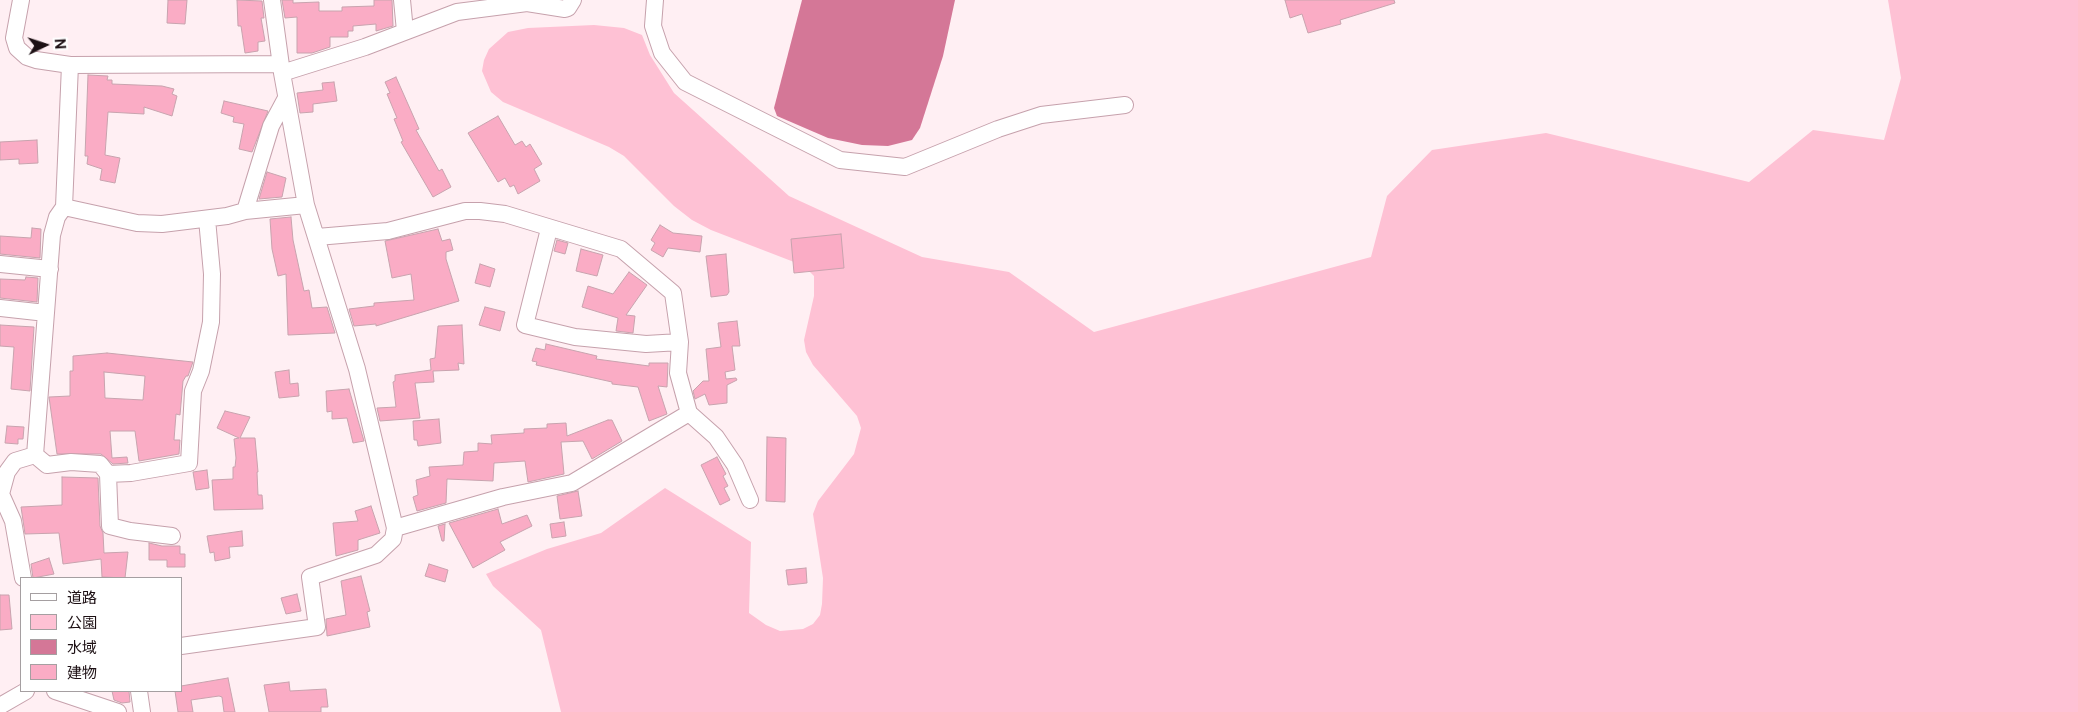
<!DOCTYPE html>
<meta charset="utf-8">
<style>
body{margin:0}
#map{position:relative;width:2078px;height:712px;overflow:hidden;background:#ffeff3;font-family:"Public Sans","Noto Sans JP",sans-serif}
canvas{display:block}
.legend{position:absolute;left:20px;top:577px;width:162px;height:115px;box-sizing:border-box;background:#fff;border:1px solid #a59fa1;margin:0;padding:6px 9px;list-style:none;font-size:15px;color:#1d1014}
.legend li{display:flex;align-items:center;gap:10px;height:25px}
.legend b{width:25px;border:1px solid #a59fa1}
.north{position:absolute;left:20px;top:20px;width:50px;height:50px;-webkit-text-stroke:4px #fff;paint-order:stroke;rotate:86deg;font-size:14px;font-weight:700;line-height:20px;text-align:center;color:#1d1014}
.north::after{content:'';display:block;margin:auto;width:18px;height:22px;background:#1d1014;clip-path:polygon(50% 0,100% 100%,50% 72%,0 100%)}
</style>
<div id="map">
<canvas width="2078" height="712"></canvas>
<ul class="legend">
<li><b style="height:6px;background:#fff"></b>道路</li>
<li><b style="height:14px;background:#fec1d4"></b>公園</li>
<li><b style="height:14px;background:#d47797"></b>水域</li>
<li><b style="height:14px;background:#faacc5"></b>建物</li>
</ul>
<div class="north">N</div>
</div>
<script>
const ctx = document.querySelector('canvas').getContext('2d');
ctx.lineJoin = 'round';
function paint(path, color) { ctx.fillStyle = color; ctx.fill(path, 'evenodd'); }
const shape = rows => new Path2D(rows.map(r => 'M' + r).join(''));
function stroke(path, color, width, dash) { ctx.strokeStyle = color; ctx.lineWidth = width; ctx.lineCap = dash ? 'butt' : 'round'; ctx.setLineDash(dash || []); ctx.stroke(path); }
paint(shape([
 [1888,0,2078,0,2078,712,561,712,541,630,493,586,486,574,547,549,601,533,665,488,751,542,749,613,766,625,780,631,803,629,813,624,820,615,822,604,823,578,813,514,818,501,854,454,861,428,857,416,813,365,806,352,804,340,814,296,814,276,808,270,794,262,711,230,692,220,674,206,624,156,609,147,503,102,491,92,482,71,484,60,489,49,508,32,528,28,594,25,624,28,642,35,650,55,674,93,789,196,922,257,1009,272,1094,332,1371,257,1387,196,1432,150,1546,133,1749,182,1813,130,1884,140,1901,78]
]), '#fec1d4');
paint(shape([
 [802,0,955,0,943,56,920,128,912,140,888,146,862,145,828,138,777,116,774,108]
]), '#d47797');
const building = shape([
 [168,0,187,0,185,24,167,23,168,0],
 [237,0,262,1,264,18,261,18,265,41,258,42,258,51,245,53,241,26,238,26,237,0],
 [282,0,293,0,293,3,319,2,319,11,342,11,342,7,374,6,374,0,392,0,393,26,376,31,376,24,353,26,353,31,348,31,348,37,330,37,330,47,312,53,297,53,297,17,285,18,282,0],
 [1285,0,1394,0,1395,3,1340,20,1341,24,1308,33,1302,14,1290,18,1285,0],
 [88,75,108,76,107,80,112,80,112,84,162,86,174,89,172,94,177,96,172,116,144,107,144,114,108,112,105,155,120,158,115,183,100,180,102,169,87,164,88,156,85,156,88,75],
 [396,77,419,129,416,130,439,171,442,169,451,187,433,197,401,142,403,141,394,119,397,118,387,94,390,93,385,82,396,77],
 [334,82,337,101,313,104,313,112,300,113,297,93,323,90,322,83,334,82],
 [224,101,268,111,252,152,239,149,244,124,233,122,234,117,221,113,224,101],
 [498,116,515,145,522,141,526,147,530,144,542,164,534,169,540,181,518,194,514,185,510,187,505,178,498,182,468,133,498,116],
 [37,140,38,163,19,164,19,159,0,160,0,142,37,140],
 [267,172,286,178,282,197,259,199,267,172],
 [291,217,293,240,304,291,309,290,312,308,327,307,335,333,288,335,286,274,278,276,272,249,270,219,291,217],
 [660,225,673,233,702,236,700,252,668,248,663,257,651,250,655,243,651,240,660,225],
 [32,228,41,229,40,258,0,254,0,236,31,238,32,228],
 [438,229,442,241,450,239,453,250,446,252,446,259,459,301,376,326,376,324,354,326,349,309,374,306,374,303,414,300,411,274,392,278,385,241,438,229],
 [841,234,844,268,794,273,791,239,841,234],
 [557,240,568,243,565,254,554,251,557,240],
 [581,249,603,255,597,276,576,271,581,249],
 [726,254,729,292,727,295,711,297,706,256,726,254],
 [480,264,495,269,490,287,475,283,480,264],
 [629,272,647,285,626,315,635,316,633,333,616,331,618,318,582,307,588,286,613,294,629,272],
 [26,277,38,278,37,302,0,298,0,279,25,280,26,277],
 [485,307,505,312,500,331,479,325,485,307],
 [737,321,740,346,732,346,735,370,725,372,726,379,736,378,737,380,727,385,727,403,709,405,705,394,695,399,693,391,703,381,709,381,706,349,721,347,718,323,737,321],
 [0,325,34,327,30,391,11,389,14,347,0,346,0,325],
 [462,325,464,364,458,363,459,370,433,371,434,382,415,383,420,418,380,421,377,408,396,407,393,382,395,381,395,375,431,370,430,359,435,358,438,326,462,325],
 [546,344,597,356,596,359,649,366,649,363,668,363,667,387,658,386,667,414,649,421,638,387,612,384,612,382,536,365,537,362,532,361,536,348,545,350,546,344],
 [107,353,193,362,188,376,186,376,183,381,180,415,176,414,174,440,180,440,179,454,139,461,135,431,110,431,112,458,127,457,128,463,113,464,101,454,57,454,49,397,70,396,70,371,73,371,73,356,107,353],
 [104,372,145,376,143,400,105,398,104,372],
 [289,370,290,384,298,383,299,396,279,398,275,372,289,370],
 [349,389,364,441,353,443,347,418,332,419,332,411,327,412,326,391,349,389],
 [225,411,250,417,240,438,255,438,258,472,257,472,258,495,262,495,263,509,214,510,212,480,233,479,233,467,235,467,236,458,234,439,239,438,217,428,225,411],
 [439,419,441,443,418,446,417,440,414,440,413,421,439,419],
 [608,420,612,420,622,441,592,459,583,441,561,442,564,474,528,482,525,461,494,463,493,481,447,479,446,503,417,511,413,497,418,495,416,480,430,476,429,467,463,465,464,452,478,451,478,443,492,444,491,435,524,433,524,429,547,428,547,424,566,423,567,436,608,420],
 [7,426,24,427,23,439,18,439,18,444,5,443,7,426],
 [767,437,786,438,785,502,766,501,767,437],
 [717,457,726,474,723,476,728,486,724,488,730,500,720,505,701,465,717,457],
 [207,470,209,488,196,490,193,472,207,470],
 [62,477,98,478,100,526,103,533,104,553,128,552,125,578,102,577,101,559,63,564,59,533,25,534,21,507,62,505,62,477],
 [578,491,582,516,560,519,557,496,578,491],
 [371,506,380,533,358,540,358,550,336,556,333,523,358,521,355,511,371,506],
 [498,509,502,524,527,515,532,526,500,542,505,550,473,568,449,523,498,509],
 [564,522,566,536,552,538,550,524,564,522],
 [445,524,444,541,442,541,438,526,445,524],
 [242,531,243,546,229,547,230,558,215,561,214,552,210,553,207,536,242,531],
 [149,543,162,546,180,546,180,554,185,554,185,567,167,567,167,560,149,560,149,543],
 [49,558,54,574,33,578,31,564,49,558],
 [429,564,448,570,445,582,425,576,429,564],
 [806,568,807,583,788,585,786,570,806,568],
 [361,576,370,611,367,612,370,627,327,636,326,619,346,615,341,581,361,576],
 [297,594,301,611,286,614,281,598,297,594],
 [0,595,9,595,12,629,0,630,0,595],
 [228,678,235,712,224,712,222,697,219,696,191,700,193,712,178,712,175,691,181,691,181,686,228,678],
 [289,682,290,691,326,689,328,707,321,707,321,712,269,712,264,685,289,682],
 [112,691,129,691,130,702,122,703,114,700,112,691]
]);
paint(building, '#faacc5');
stroke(building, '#c8a3ae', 1);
const minor = shape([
 [21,0,14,38,17,48,27,57,36,60,70,65,280,64],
 [402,0,405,31],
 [655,0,653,26,662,53,685,82,840,160,905,167,998,129,1041,115,1125,105],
 [282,73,365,47,457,12,527,3,565,9,568,8,573,0],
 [64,207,137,223,162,224,227,216,245,211,306,205],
 [245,211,271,126,286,98],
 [549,229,525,325,575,337,646,344,680,342],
 [317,237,388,231,465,211,480,211,505,214,621,249,673,293,680,342,678,373,689,413,572,483,503,497,395,528],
 [0,264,50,269],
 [0,308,46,313],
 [689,413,716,437,735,465,750,500],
 [35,455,47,465,71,462,100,464,108,474,131,473,189,463,193,391,201,371,211,322,212,274,207,219],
 [108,474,110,526,130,531,172,536],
 [23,578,13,521,1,494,7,472,15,461,35,455,52,235,57,217,64,207,70,65],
 [181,646,317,627,310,577,376,555,393,539,395,528,357,369,306,205,282,73,272,0],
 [55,691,118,712],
 [139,691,142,712],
 [0,706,26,691]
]);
stroke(minor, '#c6a1ac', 18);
stroke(minor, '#fff', 16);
</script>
